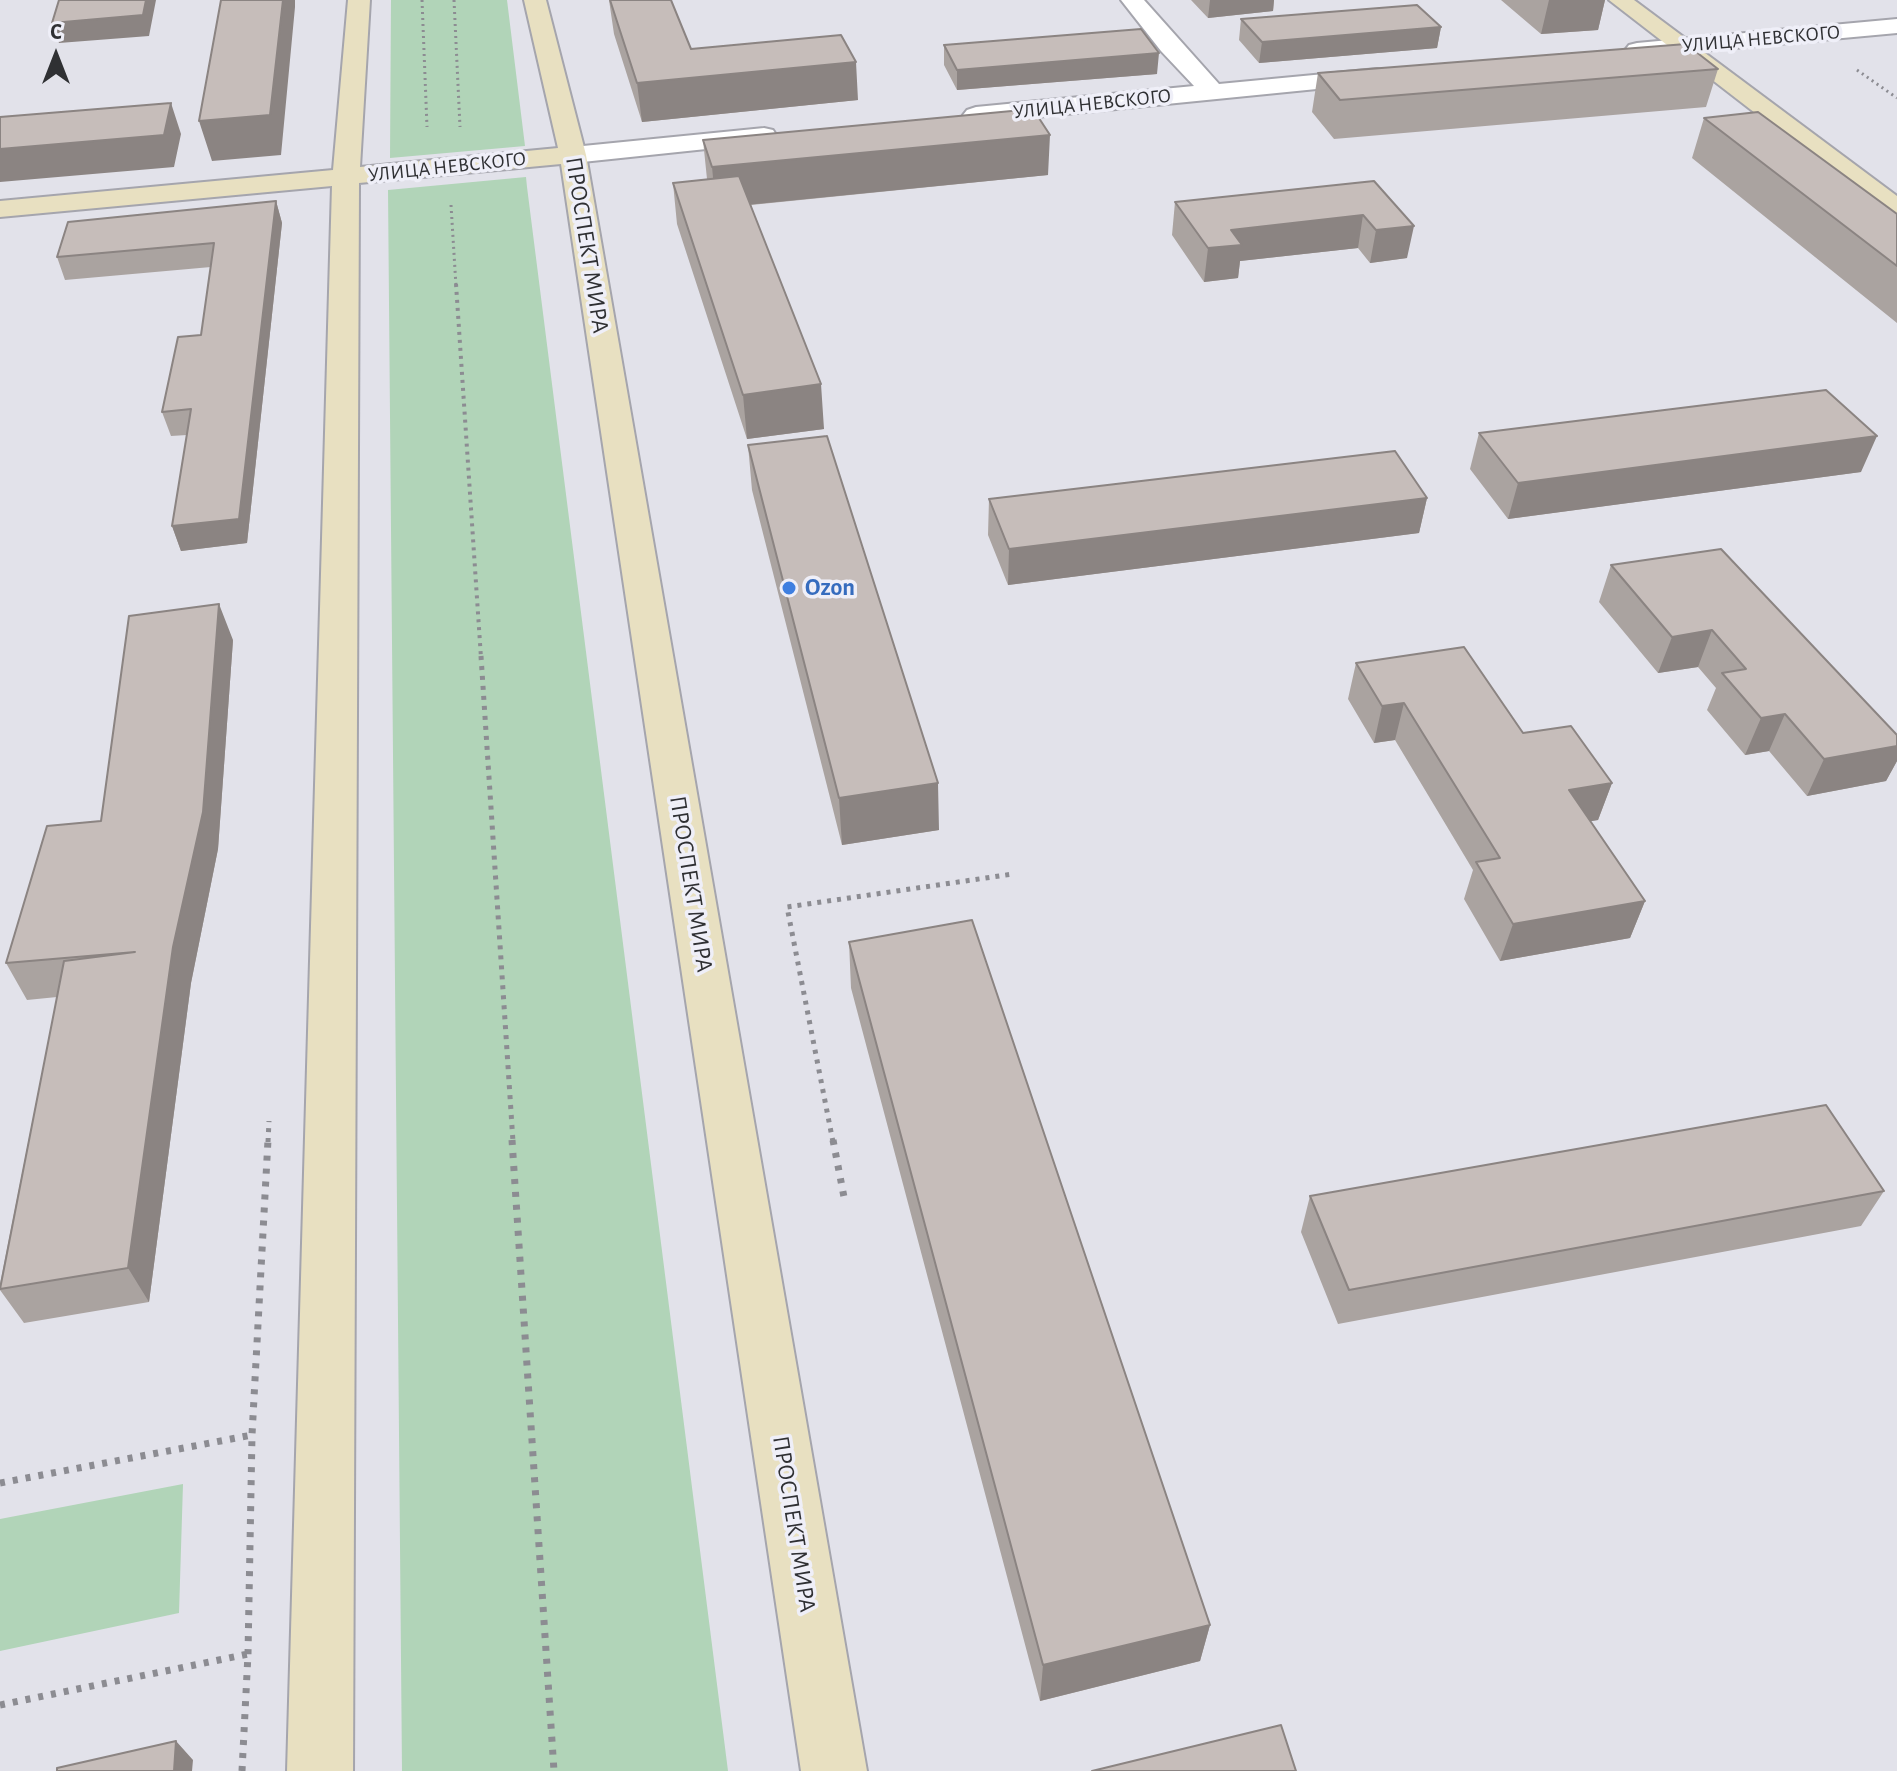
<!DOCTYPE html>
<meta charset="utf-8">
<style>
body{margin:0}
#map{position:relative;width:1897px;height:1771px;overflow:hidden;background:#e2e2ea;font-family:"Alegreya Sans",sans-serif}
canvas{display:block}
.north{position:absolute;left:16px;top:16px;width:80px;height:80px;-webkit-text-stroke:6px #efeff8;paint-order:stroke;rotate:0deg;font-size:22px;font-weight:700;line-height:32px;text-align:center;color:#2f3033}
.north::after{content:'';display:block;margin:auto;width:28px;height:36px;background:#2f3033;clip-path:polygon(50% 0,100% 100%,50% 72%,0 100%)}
</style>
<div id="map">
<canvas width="1897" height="1771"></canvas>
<div class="north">С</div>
</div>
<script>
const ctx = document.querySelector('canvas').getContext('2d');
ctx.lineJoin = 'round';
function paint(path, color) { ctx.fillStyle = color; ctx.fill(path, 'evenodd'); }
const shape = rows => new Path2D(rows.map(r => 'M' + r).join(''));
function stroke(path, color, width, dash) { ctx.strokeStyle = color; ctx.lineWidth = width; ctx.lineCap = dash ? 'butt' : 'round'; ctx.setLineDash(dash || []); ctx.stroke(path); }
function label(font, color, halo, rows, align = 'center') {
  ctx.font = font + ' "Alegreya Sans",sans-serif'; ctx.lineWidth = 7; ctx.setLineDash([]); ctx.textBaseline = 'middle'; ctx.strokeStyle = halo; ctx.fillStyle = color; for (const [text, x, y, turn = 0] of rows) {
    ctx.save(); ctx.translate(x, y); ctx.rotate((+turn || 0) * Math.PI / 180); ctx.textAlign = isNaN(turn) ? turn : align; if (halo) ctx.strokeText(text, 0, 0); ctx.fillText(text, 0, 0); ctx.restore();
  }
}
paint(shape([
 [391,0,507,0,525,146,390,158],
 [526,177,527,187,728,1771,402,1771,388,190],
 [183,1484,179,1613,0,1651,0,1519]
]), '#b1d4b8');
const street = shape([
 [1121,0,1144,0,1219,84,1377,69,1386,71,1389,76,1386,81,1377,83,976,123,967,120,963,115,967,110,976,107,1194,86,1161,51,1121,0],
 [1897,19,1897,33,1637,57,1629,55,1625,50,1629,45,1637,43,1897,19],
 [764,128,773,130,777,136,773,142,573,163,564,161,560,155,564,149,573,147,764,128]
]);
const secondary = shape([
 [348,0,370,0,360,167,558,148,524,0,546,0,586,155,867,1771,801,1771,561,164,359,183,353,1771,287,1771,332,186,0,217,0,201,333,170,348,0],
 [1609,0,1634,0,1897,196,1897,217,1887,215,1609,0]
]);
stroke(street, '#a5a5ad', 4);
stroke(secondary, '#a5a5ad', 4);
stroke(shape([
 [422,0,427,127],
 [454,0,460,127],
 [1857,70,1897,98],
 [451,205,456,286]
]), '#8c8c92', 3, [2, 4]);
stroke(shape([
 [456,284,481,658]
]), '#8c8c92', 4, [3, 5]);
stroke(shape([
 [481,656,513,1142],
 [268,1142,269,1121],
 [833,1142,787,907,1013,874]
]), '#8c8c92', 5, [4, 6]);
stroke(shape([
 [512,1140,554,1771],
 [833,1140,844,1197],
 [0,1483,252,1435],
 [0,1705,248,1654],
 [242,1771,248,1654,252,1435,268,1140]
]), '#8c8c92', 7, [5, 8]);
paint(street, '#fff');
paint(secondary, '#e8e0c1');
paint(shape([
 [609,0,691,49,858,100,642,122,614,34],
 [1191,0,1274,0,1273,11,1208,18],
 [1501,0,1605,0,1598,30,1541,34],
 [1241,19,1441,27,1437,48,1259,63,1239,40],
 [944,45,1157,74,957,90,944,65],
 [1718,69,1706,107,1334,139,1312,112,1318,73],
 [1704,118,1897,214,1897,323,1692,158],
 [703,140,1048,175,751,205,824,429,747,439,677,224,673,183,707,179],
 [1374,181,1407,258,1370,263,1358,248,1240,261,1238,278,1204,282,1172,235,1175,202],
 [276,201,282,223,247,543,181,551,172,526,187,435,171,436,162,412,201,335,211,267,65,280,57,257],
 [1479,433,1861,472,1508,519,1470,469],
 [748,445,939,830,842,845,752,490],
 [1427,498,1419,533,1008,585,988,535,989,499],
 [1611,565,1897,735,1897,761,1886,781,1807,796,1769,751,1745,755,1707,710,1716,688,1698,667,1658,673,1599,602],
 [233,640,218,849,191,983,149,1302,24,1323,0,1290,0,1284,57,997,27,1000,6,963,101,821],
 [1356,663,1523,733,1612,783,1598,820,1590,821,1645,901,1630,938,1500,961,1464,899,1473,870,1395,740,1374,743,1348,699],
 [849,942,1210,1625,1200,1661,1040,1701,851,988],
 [1884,1191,1861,1226,1338,1324,1301,1232,1310,1196]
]), '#aaa3a0');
paint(shape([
 [146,0,156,0,149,36,59,43,52,23],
 [283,0,295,0,295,7,281,155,212,161,199,121],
 [1210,0,1274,0,1273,11,1208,18],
 [1549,0,1605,0,1598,30,1541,34],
 [1441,27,1437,48,1259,63,1262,42],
 [1159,53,1157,74,957,90,957,70],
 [856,62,858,100,642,122,637,83],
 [171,103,181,134,174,167,0,182,0,149],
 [1050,135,1048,175,716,208,712,167],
 [276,201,282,223,247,543,181,551,172,526],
 [1363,215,1358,248,1240,261,1238,278,1204,282,1208,248,1231,230],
 [1414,226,1407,258,1370,263,1376,230],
 [821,384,824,429,747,439,743,395],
 [1877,436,1861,472,1508,519,1518,483],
 [1427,498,1419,533,1008,585,1009,549],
 [219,604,233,640,218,849,191,983,149,1302,128,1268,173,947],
 [1712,630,1698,667,1658,673,1672,637],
 [1404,703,1395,740,1374,743,1382,706],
 [1785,714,1769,751,1745,755,1761,718],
 [1897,746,1897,761,1886,781,1807,796,1824,759],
 [938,783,939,830,842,845,839,798],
 [1612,783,1598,820,1556,827,1569,790],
 [1645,901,1630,938,1500,961,1513,924],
 [1210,1625,1200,1661,1040,1701,1043,1665],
 [176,1741,193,1760,192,1771,174,1771]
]), '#8b8482');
const building = shape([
 [59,0,146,0,143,15,52,23,59,0],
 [221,0,283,0,270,115,199,121,221,0],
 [610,0,671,0,691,49,841,35,856,62,637,83,610,0],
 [1417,5,1441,27,1262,42,1241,19,1417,5],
 [1141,29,1159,53,957,70,944,45,1141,29],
 [1686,44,1718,69,1340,100,1318,73,1686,44],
 [171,103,164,135,0,149,0,117,171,103],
 [1033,109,1050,135,712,167,703,140,1033,109],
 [1758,112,1897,214,1897,266,1704,118,1758,112],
 [739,176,821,384,743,395,673,183,739,176],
 [1374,181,1414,226,1376,230,1363,215,1231,230,1242,245,1208,248,1175,202,1374,181],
 [276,201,239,519,172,526,191,409,162,412,178,337,201,335,214,243,57,257,68,222,276,201],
 [1826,390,1877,436,1518,483,1479,433,1826,390],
 [827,436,938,783,839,798,748,445,827,436],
 [1395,451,1427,498,1009,549,989,499,1395,451],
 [1721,549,1897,735,1897,746,1824,759,1785,714,1761,718,1722,673,1746,669,1712,630,1672,637,1611,565,1721,549],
 [219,604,203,812,173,947,128,1268,0,1289,64,961,135,952,6,963,47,826,101,821,129,616,219,604],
 [1464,647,1523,733,1571,726,1612,783,1569,790,1645,901,1513,924,1476,862,1500,858,1404,703,1382,706,1356,663,1464,647],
 [972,920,1210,1625,1043,1665,849,942,972,920],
 [1826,1105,1884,1191,1349,1290,1310,1196,1826,1105],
 [1281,1725,1296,1771,1092,1771,1281,1725],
 [176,1741,174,1771,57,1771,57,1768,176,1741]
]);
paint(building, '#c6bdba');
stroke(building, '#8b8482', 2);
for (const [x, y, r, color] of [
 [789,588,8,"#3f7fe0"]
]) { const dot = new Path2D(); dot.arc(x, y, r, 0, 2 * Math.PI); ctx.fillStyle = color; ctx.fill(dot); stroke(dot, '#efeff8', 3); }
label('20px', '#2f3033', '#efeff8', [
 ["УЛИЦА НЕВСКОГО",1761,39,-5],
 ["УЛИЦА НЕВСКОГО",1092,104,-6],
 ["УЛИЦА НЕВСКОГО",447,167,-6]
]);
label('24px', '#2f3033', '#efeff8', [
 ["ПРОСПЕКТ МИРА",587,245,81],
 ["ПРОСПЕКТ МИРА",691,884,81],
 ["ПРОСПЕКТ МИРА",794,1524,81]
]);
label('bold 24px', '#366cbe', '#efeff8', [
 ["Ozon",805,588]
], 'left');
</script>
